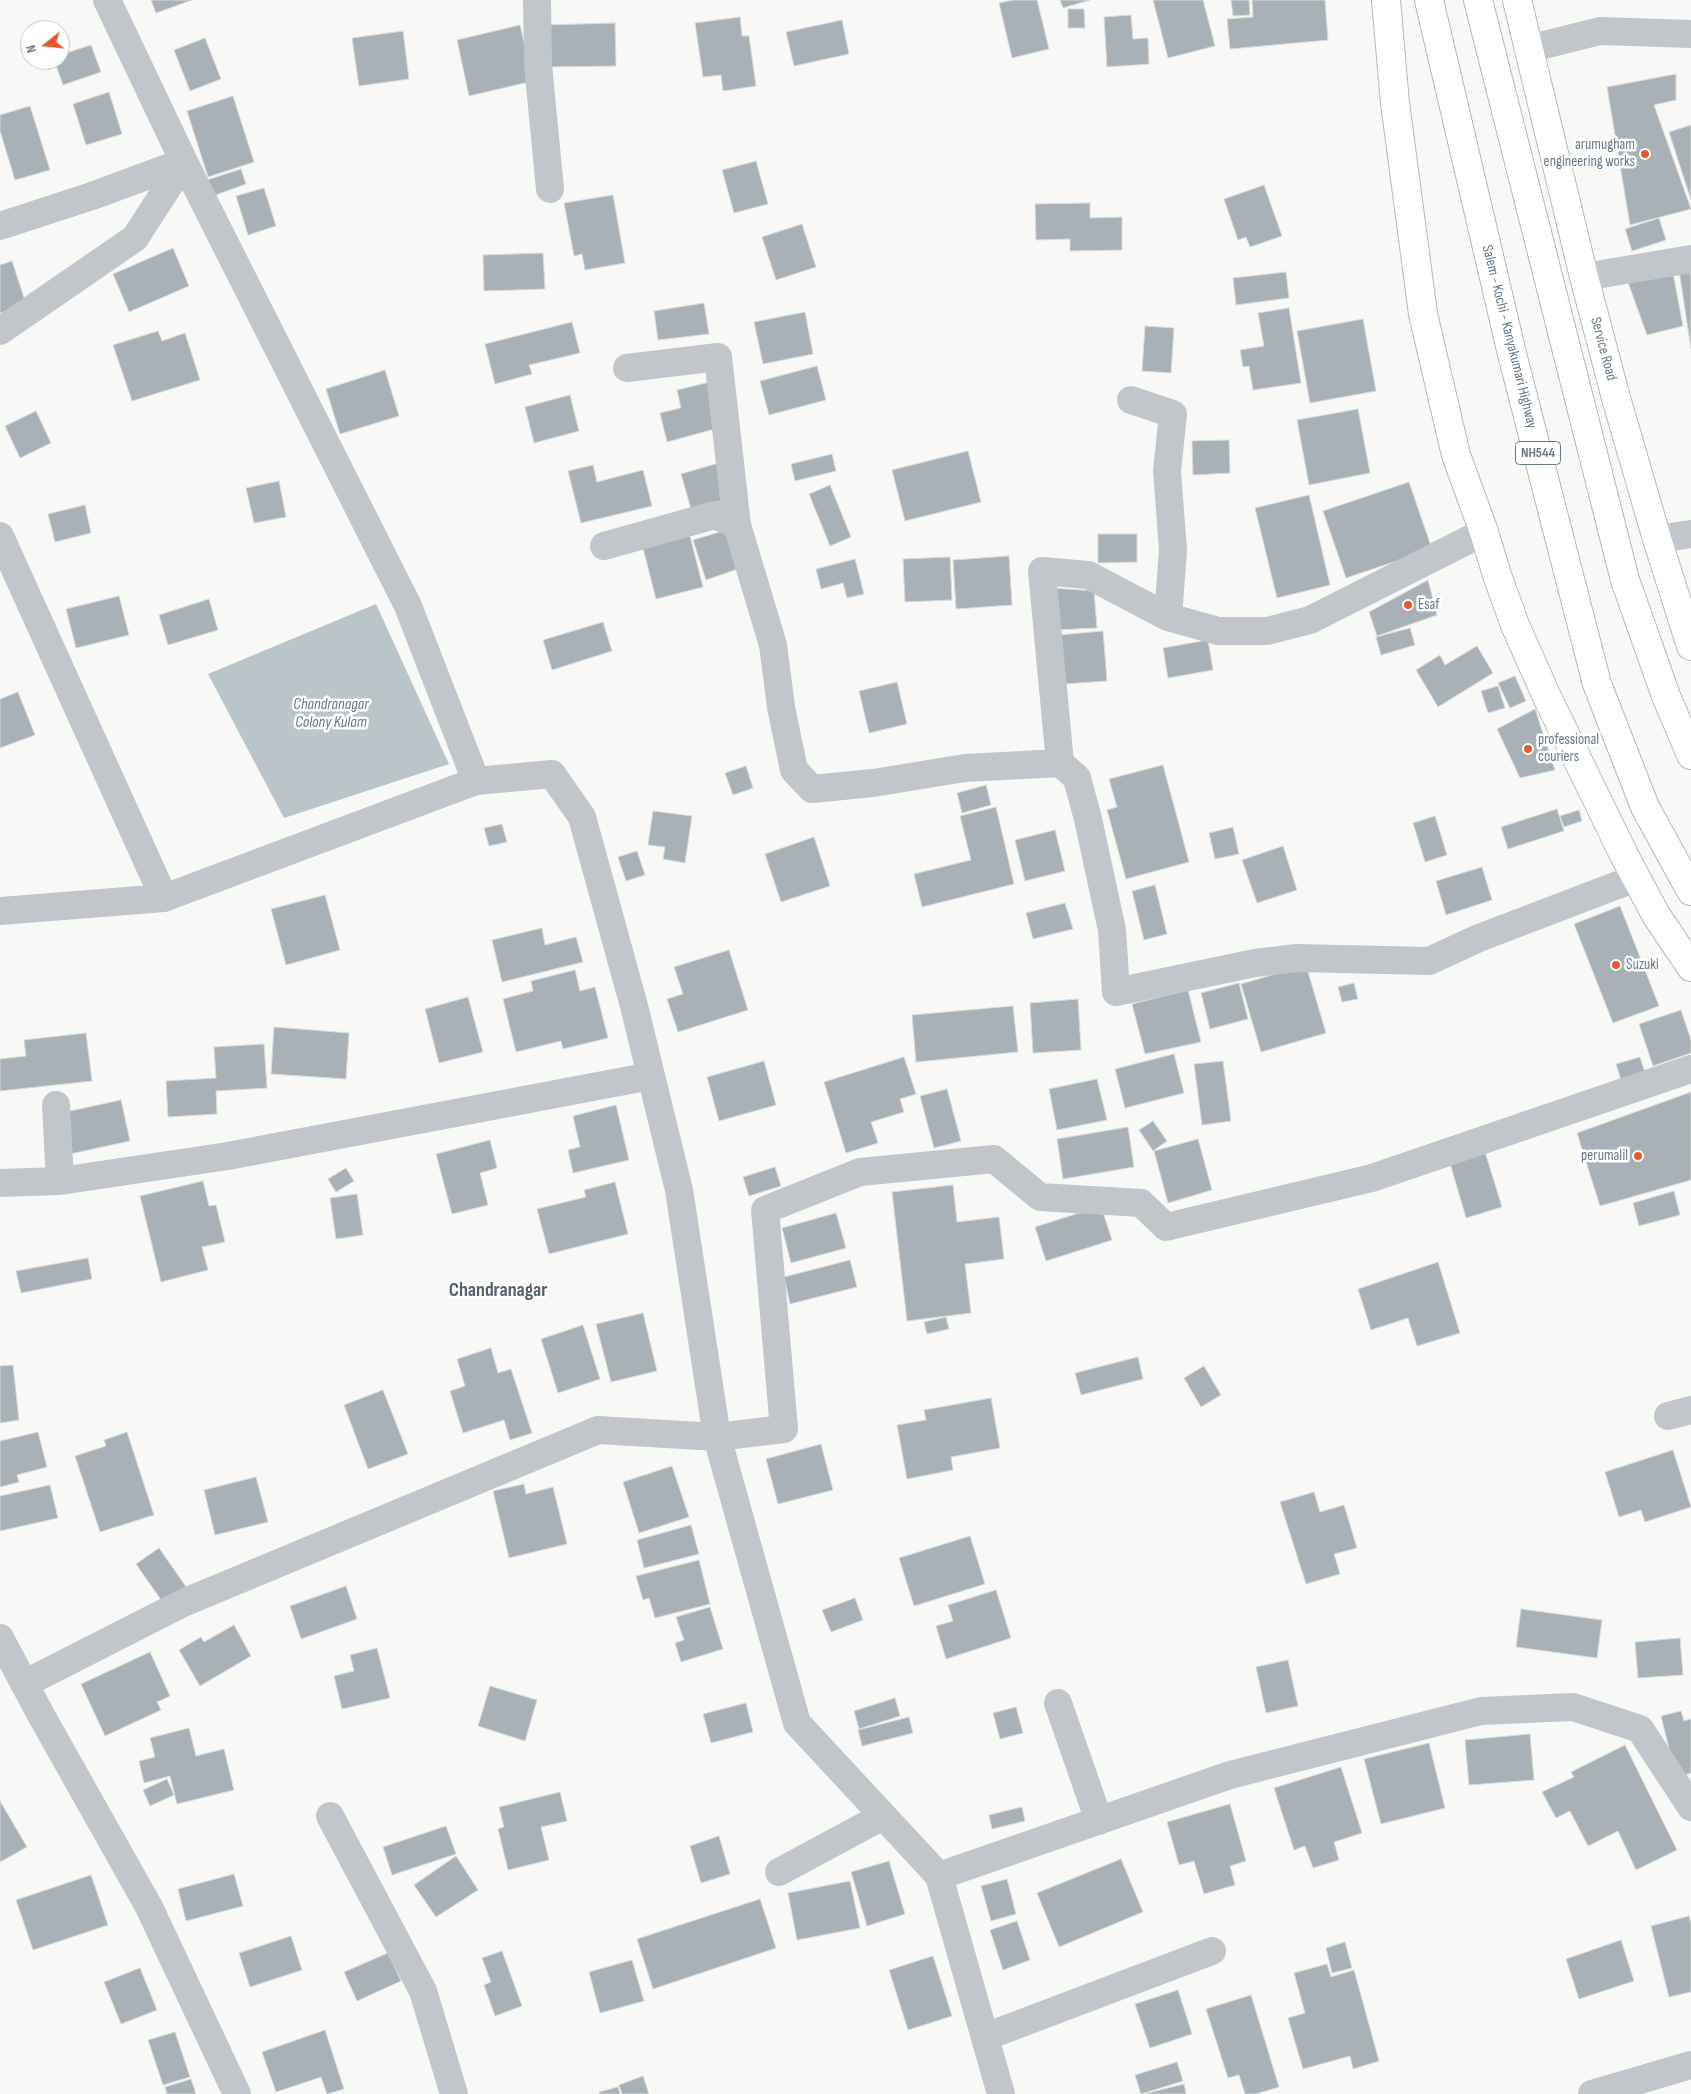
<!DOCTYPE html>
<style>
body{margin:0}
#map{position:relative;width:1691px;height:2094px;overflow:hidden;background:#f8f8f6;font-family:"Sofia Sans Condensed",sans-serif}
canvas{display:block}
.north{position:absolute;left:20px;top:20px;width:50px;height:50px;box-sizing:border-box;background:#fff;border:1px solid #c2c9cf;border-radius:50%;rotate:254deg;font-size:14px;font-weight:700;line-height:20px;text-align:center;color:#677887}
.north::after{content:'';display:block;margin:auto;width:18px;height:22px;background:#e4592a;clip-path:polygon(50% 0,100% 100%,50% 72%,0 100%)}
</style>
<div id="map">
<canvas width="1691" height="2094"></canvas>
<div class="north">N</div>
</div>
<script>
const ctx = document.querySelector('canvas').getContext('2d');
ctx.lineJoin = 'round';
function paint(path, color) { ctx.fillStyle = color; ctx.fill(path, 'evenodd'); }
const shape = rows => new Path2D(rows.map(r => 'M' + r).join(''));
function stroke(path, color, width, dash) { ctx.strokeStyle = color; ctx.lineWidth = width; ctx.lineCap = dash ? 'butt' : 'round'; ctx.setLineDash(dash || []); ctx.stroke(path); }
function label(font, color, halo, rows, align = 'center') {
  ctx.font = font + ' "Sofia Sans Condensed",sans-serif'; ctx.lineWidth = 5; ctx.setLineDash([]); ctx.textBaseline = 'middle'; ctx.strokeStyle = halo; ctx.fillStyle = color; for (const [text, x, y, turn = 0] of rows) {
    ctx.save(); ctx.translate(x, y); ctx.rotate((+turn || 0) * Math.PI / 180); ctx.textAlign = isNaN(turn) ? turn : align; if (halo) ctx.strokeText(text, 0, 0); ctx.fillText(text, 0, 0); ctx.restore();
  }
}
paint(shape([
 [376,604,449,764,284,818,208,674]
]), '#bac5ca');
const building = shape([
 [151,0,192,0,156,13,151,0],
 [1013,0,1037,0,1049,49,1012,58,999,3,1013,0],
 [1060,0,1090,0,1063,8,1060,0],
 [1153,0,1203,0,1215,46,1168,58,1153,0],
 [1231,0,1249,0,1250,15,1233,16,1231,0],
 [1252,0,1325,0,1328,40,1230,49,1227,19,1253,17,1252,0],
 [1068,9,1084,9,1085,28,1068,28,1068,9],
 [1131,15,1133,39,1148,38,1149,64,1107,67,1104,17,1131,15],
 [740,17,742,36,749,36,756,86,723,91,721,75,703,77,695,23,740,17],
 [842,20,849,54,794,66,786,32,842,20],
 [615,23,616,66,546,67,544,25,615,23],
 [520,25,533,81,469,96,457,40,520,25],
 [403,31,409,79,359,86,352,38,403,31],
 [205,38,221,79,190,91,174,50,205,38],
 [91,45,101,72,63,85,54,60,60,60,60,55,91,45],
 [1676,74,1676,100,1654,105,1691,209,1630,225,1607,87,1676,74],
 [109,92,122,134,86,145,73,104,109,92],
 [233,96,254,162,208,177,187,111,233,96],
 [30,106,50,170,15,180,0,131,0,115,30,106],
 [1691,125,1691,200,1669,132,1691,125],
 [756,161,768,204,734,213,722,170,756,161],
 [241,169,246,184,213,196,207,180,241,169],
 [1264,185,1282,236,1250,247,1246,237,1238,240,1224,199,1264,185],
 [264,188,276,226,248,235,236,196,264,188],
 [613,195,625,263,585,270,582,254,574,256,564,203,613,195],
 [1090,203,1090,218,1122,217,1122,250,1070,251,1070,239,1036,240,1035,204,1090,203],
 [1659,218,1666,240,1632,251,1625,229,1659,218],
 [802,224,816,267,776,280,762,237,802,224],
 [173,248,189,286,129,312,113,274,173,248],
 [543,253,545,289,484,291,483,255,543,253],
 [12,261,26,304,0,313,0,265,12,261],
 [1672,268,1683,326,1647,335,1625,274,1672,268],
 [1691,268,1691,349,1679,270,1691,268],
 [1286,272,1289,298,1236,305,1233,278,1286,272],
 [704,303,709,334,658,340,654,311,704,303],
 [1289,308,1301,383,1253,390,1249,366,1243,367,1240,350,1264,346,1258,313,1289,308],
 [805,312,813,354,763,364,754,322,805,312],
 [1363,319,1376,391,1310,403,1297,331,1363,319],
 [572,322,580,353,529,365,532,374,495,384,485,344,572,322],
 [1145,326,1174,328,1171,373,1142,371,1145,326],
 [158,331,162,341,185,333,200,380,132,401,113,345,158,331],
 [817,366,826,400,769,415,760,381,817,366],
 [385,370,399,416,340,434,326,389,385,370],
 [710,382,722,427,667,442,660,413,681,408,677,390,710,382],
 [570,395,579,431,534,443,525,407,570,395],
 [1358,409,1370,473,1309,485,1297,420,1358,409],
 [36,411,51,443,20,458,5,426,36,411],
 [1229,440,1230,473,1193,475,1192,441,1229,440],
 [968,451,981,502,905,521,892,470,968,451],
 [832,454,836,471,795,481,791,464,832,454],
 [722,462,732,498,691,509,681,474,722,462],
 [593,465,597,482,643,470,652,506,581,523,568,471,593,465],
 [279,481,286,517,254,523,246,488,279,481],
 [1409,482,1432,549,1346,578,1323,511,1409,482],
 [830,485,851,537,830,546,809,494,830,485],
 [1309,495,1330,585,1277,598,1255,508,1309,495],
 [85,505,91,533,55,542,48,514,85,505],
 [736,527,749,565,706,580,693,540,736,527],
 [1098,534,1137,534,1137,562,1098,563,1098,534],
 [690,536,703,587,656,599,643,548,690,536],
 [1009,556,1012,605,956,609,953,560,1009,556],
 [950,557,952,600,905,602,903,559,950,557],
 [855,559,864,594,847,598,843,583,821,589,816,569,855,559],
 [1428,580,1437,615,1377,636,1369,612,1428,580],
 [1053,588,1094,591,1097,628,1053,630,1053,588],
 [119,596,129,635,76,648,66,609,119,596],
 [209,599,218,630,168,645,159,615,209,599],
 [603,622,612,651,552,670,543,640,603,622],
 [1410,628,1415,645,1381,655,1376,637,1410,628],
 [1103,631,1107,681,1063,684,1059,635,1103,631],
 [1208,640,1213,670,1168,678,1163,648,1208,640],
 [1477,646,1493,673,1438,707,1416,670,1440,655,1445,665,1477,646],
 [1515,676,1526,701,1510,708,1498,683,1515,676],
 [897,682,907,724,869,733,859,691,897,682],
 [1498,686,1505,708,1488,713,1481,691,1498,686],
 [18,692,35,735,0,748,0,699,18,692],
 [1535,709,1555,770,1520,778,1497,729,1535,709],
 [1163,765,1189,862,1126,879,1107,810,1117,807,1109,779,1163,765],
 [746,766,753,788,733,795,725,773,746,766],
 [986,785,991,805,962,813,957,793,986,785],
 [996,807,1014,884,922,907,914,874,971,860,960,816,996,807],
 [1557,809,1564,831,1508,849,1501,827,1557,809],
 [1579,810,1582,821,1564,827,1560,816,1579,810],
 [653,811,692,816,685,863,663,859,665,847,648,845,653,811],
 [1435,816,1447,855,1425,862,1413,823,1435,816],
 [502,824,507,842,489,846,484,828,502,824],
 [1233,827,1239,854,1215,859,1209,833,1233,827],
 [1055,830,1065,871,1025,881,1015,840,1055,830],
 [814,837,830,886,781,902,765,854,814,837],
 [1283,846,1297,890,1257,903,1242,860,1283,846],
 [637,851,645,875,626,881,618,857,637,851],
 [1482,867,1492,900,1446,915,1436,881,1482,867],
 [1155,885,1167,934,1144,940,1132,891,1155,885],
 [325,895,340,950,286,965,271,909,325,895],
 [1065,903,1073,929,1033,939,1026,913,1065,903],
 [1620,906,1659,1006,1613,1023,1574,924,1620,906],
 [542,928,545,945,576,937,583,962,502,982,492,940,542,928],
 [729,950,748,1010,678,1032,667,999,683,994,674,967,729,950],
 [1306,965,1326,1033,1261,1052,1241,984,1306,965],
 [575,970,580,991,595,987,608,1038,563,1049,561,1041,516,1052,503,999,533,991,531,981,575,970],
 [1239,983,1248,1019,1210,1029,1201,993,1239,983],
 [1354,983,1358,999,1342,1002,1338,987,1354,983],
 [1188,990,1201,1042,1145,1054,1132,1004,1188,990],
 [468,997,483,1052,439,1063,425,1009,468,997],
 [1078,999,1081,1050,1033,1053,1030,1003,1078,999],
 [1013,1006,1018,1052,916,1062,912,1015,1013,1006],
 [1681,1010,1691,1040,1691,1053,1653,1066,1639,1024,1681,1010],
 [274,1027,349,1033,346,1079,271,1074,274,1027],
 [86,1033,92,1081,0,1091,0,1059,26,1056,24,1040,86,1033],
 [264,1044,267,1088,216,1091,217,1114,168,1117,166,1081,216,1078,214,1047,264,1044],
 [1174,1054,1184,1093,1125,1108,1115,1069,1174,1054],
 [904,1057,916,1094,900,1099,904,1112,871,1122,878,1143,846,1153,824,1082,904,1057],
 [1640,1057,1647,1079,1623,1086,1616,1064,1640,1057],
 [764,1061,776,1105,719,1121,707,1077,764,1061],
 [1223,1061,1231,1121,1202,1125,1194,1064,1223,1061],
 [1097,1079,1107,1120,1057,1130,1049,1089,1097,1079],
 [947,1089,961,1141,934,1148,920,1096,947,1089],
 [1691,1092,1691,1180,1600,1206,1577,1133,1691,1092],
 [121,1100,130,1141,70,1154,61,1113,121,1100],
 [616,1105,629,1160,573,1173,568,1150,580,1147,573,1116,616,1105],
 [1153,1121,1167,1141,1153,1151,1139,1130,1153,1121],
 [1128,1127,1134,1167,1063,1179,1057,1139,1128,1127],
 [1198,1139,1212,1190,1168,1203,1154,1151,1198,1139],
 [490,1140,497,1168,480,1173,488,1205,452,1214,436,1154,490,1140],
 [1485,1152,1502,1207,1466,1218,1450,1163,1485,1152],
 [775,1167,781,1186,749,1196,743,1177,775,1167],
 [346,1168,354,1181,336,1192,328,1179,346,1168],
 [203,1181,209,1206,216,1205,225,1242,202,1247,208,1270,161,1282,140,1196,203,1181],
 [615,1182,628,1234,549,1254,537,1209,586,1197,584,1190,615,1182],
 [953,1185,957,1222,999,1217,1004,1259,965,1264,971,1313,907,1321,892,1192,953,1185],
 [1674,1191,1680,1215,1639,1226,1633,1203,1674,1191],
 [357,1194,363,1235,336,1239,330,1198,357,1194],
 [1101,1206,1112,1240,1046,1261,1035,1227,1101,1206],
 [836,1213,846,1248,791,1263,782,1228,836,1213],
 [88,1258,92,1279,21,1293,16,1271,88,1258],
 [850,1260,857,1287,790,1304,784,1277,850,1260],
 [1438,1262,1460,1333,1417,1346,1408,1318,1371,1330,1358,1289,1438,1262],
 [643,1313,657,1371,611,1382,596,1324,643,1313],
 [946,1317,949,1329,927,1334,924,1322,946,1317],
 [583,1325,600,1379,558,1393,541,1339,583,1325],
 [491,1348,498,1373,511,1369,532,1433,510,1440,504,1420,463,1433,450,1391,465,1386,457,1359,491,1348],
 [1138,1357,1143,1379,1081,1395,1075,1373,1138,1357],
 [13,1365,19,1420,0,1423,0,1366,13,1365],
 [1204,1366,1221,1395,1201,1407,1184,1378,1204,1366],
 [383,1390,408,1454,368,1469,344,1405,383,1390],
 [991,1398,1000,1448,951,1457,953,1470,907,1479,897,1425,926,1420,924,1410,991,1398],
 [38,1432,47,1467,17,1475,19,1482,0,1487,0,1441,38,1432],
 [127,1432,154,1515,100,1532,75,1456,106,1446,104,1440,127,1432],
 [821,1444,833,1490,778,1504,766,1459,821,1444],
 [1673,1450,1691,1507,1645,1522,1641,1510,1619,1517,1605,1472,1673,1450],
 [672,1466,689,1517,639,1533,623,1482,672,1466],
 [256,1477,268,1522,215,1535,204,1490,256,1477],
 [524,1484,526,1494,553,1487,567,1544,509,1558,493,1491,524,1484],
 [50,1485,58,1518,0,1531,0,1496,50,1485],
 [1314,1492,1320,1512,1344,1505,1357,1548,1334,1554,1340,1574,1306,1584,1280,1502,1314,1492],
 [691,1525,699,1554,644,1568,637,1540,691,1525],
 [970,1536,985,1584,914,1606,899,1558,970,1536],
 [159,1548,187,1588,164,1604,136,1564,159,1548],
 [699,1560,710,1604,655,1618,649,1598,643,1600,636,1576,699,1560],
 [346,1586,357,1619,301,1639,290,1606,346,1586],
 [996,1590,1011,1638,946,1659,936,1626,953,1621,948,1605,996,1590],
 [855,1598,863,1620,831,1632,822,1610,855,1598],
 [710,1607,723,1649,681,1662,675,1643,684,1640,676,1617,710,1607],
 [1521,1609,1602,1620,1597,1658,1516,1647,1521,1609],
 [234,1625,251,1656,200,1686,179,1650,201,1637,204,1642,234,1625],
 [1680,1638,1683,1675,1638,1678,1635,1642,1680,1638],
 [377,1648,390,1698,342,1709,334,1676,354,1671,350,1655,377,1648],
 [150,1652,170,1696,157,1702,161,1710,105,1736,81,1684,150,1652],
 [1288,1660,1298,1706,1266,1713,1256,1667,1288,1660],
 [490,1686,537,1700,525,1741,478,1726,490,1686],
 [895,1698,900,1716,859,1729,854,1711,895,1698],
 [746,1703,753,1732,711,1743,703,1714,746,1703],
 [1016,1707,1023,1733,1000,1739,993,1713,1016,1707],
 [1681,1711,1684,1721,1691,1719,1691,1773,1676,1777,1661,1716,1681,1711],
 [909,1717,913,1733,862,1746,858,1730,909,1717],
 [189,1728,196,1756,224,1749,234,1790,177,1804,170,1776,144,1783,139,1761,155,1757,150,1738,189,1728],
 [1530,1734,1534,1780,1469,1785,1465,1740,1530,1734],
 [1429,1743,1445,1808,1381,1824,1364,1759,1429,1743],
 [1625,1745,1677,1850,1636,1870,1618,1831,1588,1846,1570,1811,1556,1818,1542,1792,1574,1777,1571,1772,1625,1745],
 [1341,1767,1362,1833,1334,1842,1339,1860,1313,1868,1305,1846,1294,1850,1274,1788,1341,1767],
 [167,1779,174,1795,150,1806,143,1790,167,1779],
 [560,1792,567,1821,541,1827,549,1860,508,1870,498,1829,504,1827,499,1807,560,1792],
 [0,1801,27,1847,0,1862,0,1801],
 [1230,1804,1246,1861,1230,1866,1235,1885,1204,1894,1194,1861,1179,1865,1167,1822,1230,1804],
 [1022,1807,1025,1821,992,1829,989,1815,1022,1807],
 [446,1826,456,1854,392,1875,383,1847,446,1826],
 [719,1836,730,1874,701,1883,690,1846,719,1836],
 [456,1856,478,1890,436,1917,414,1885,456,1856],
 [1121,1859,1143,1912,1059,1947,1037,1893,1121,1859],
 [889,1861,905,1914,867,1926,851,1872,889,1861],
 [234,1874,243,1906,186,1921,178,1889,234,1874],
 [91,1875,108,1925,33,1950,16,1900,91,1875],
 [1007,1879,1016,1914,991,1921,981,1886,1007,1879],
 [850,1881,860,1928,797,1940,788,1893,850,1881],
 [760,1899,776,1948,653,1989,637,1939,760,1899],
 [1689,1916,1691,1924,1691,1992,1669,1997,1651,1926,1689,1916],
 [1017,1921,1030,1960,1003,1970,990,1930,1017,1921],
 [291,1936,302,1970,250,1987,239,1953,291,1936],
 [1621,1940,1634,1981,1579,1999,1566,1959,1621,1940],
 [1345,1942,1352,1968,1332,1973,1326,1948,1345,1942],
 [502,1951,522,2006,495,2016,484,1985,491,1982,482,1958,502,1951],
 [388,1953,401,1981,357,2001,344,1972,388,1953],
 [933,1956,952,2016,908,2030,889,1970,933,1956],
 [632,1960,644,2001,600,2013,589,1972,632,1960],
 [1327,1964,1331,1977,1354,1970,1379,2061,1353,2069,1350,2056,1303,2069,1288,2018,1305,2013,1294,1973,1327,1964],
 [140,1968,157,2010,121,2024,104,1982,140,1968],
 [1178,1990,1192,2034,1150,2048,1135,2004,1178,1990],
 [1251,1995,1279,2087,1256,2094,1245,2094,1239,2075,1228,2078,1206,2009,1251,1995],
 [325,2030,344,2089,327,2094,321,2077,276,2092,262,2052,325,2030],
 [175,2032,190,2077,163,2085,148,2040,175,2032],
 [1177,2062,1183,2081,1141,2094,1135,2075,1177,2062],
 [643,2076,649,2094,622,2094,619,2085,643,2076],
 [191,2079,196,2094,167,2094,165,2087,191,2079],
 [1184,2084,1186,2094,1144,2094,1184,2084],
 [618,2087,620,2094,599,2094,599,2092,618,2087]
]);
paint(building, '#a8b1b7');
stroke(building, '#dadad8', 1);
const secondary = shape([
 [1386,0,1395,103,1423,314,1456,455,1484,532,1497,575,1515,625,1547,697,1624,855,1656,915,1691,967],
 [1517,0,1584,277,1616,398,1657,539,1691,646]
]);
const highway = shape([
 [1429,0,1512,354,1597,684,1645,807,1691,891],
 [1478,0,1625,580,1666,696,1691,755]
]);
stroke(secondary, '#b4b9be', 30);
stroke(highway, '#b2b7bb', 30);
stroke(shape([
 [107,0,184,162,408,606,476,781],
 [537,0,538,65,550,189],
 [1528,49,1600,31,1691,34],
 [0,226,92,196,184,162],
 [1584,277,1691,259],
 [0,331,135,238,184,162],
 [627,368,718,357,737,525],
 [1131,400,1173,414,1167,471,1173,550,1168,617],
 [0,536,164,898,476,781,552,774,582,817,634,1006,679,1190,717,1437,797,1723,939,1876,1001,2094],
 [1657,539,1691,534],
 [604,546,715,515,737,525,773,645,781,707,794,770,812,789,873,783,965,768,1060,763,1077,778,1088,819,1112,930,1116,992,1255,963,1297,958,1429,961,1479,938,1636,878],
 [1060,763,1042,571,1088,575,1168,617,1218,631,1267,631,1310,620,1484,532],
 [0,911,164,898],
 [60,1181,228,1156,651,1076],
 [0,1183,60,1181,56,1105],
 [1668,1416,1691,1410],
 [0,1638,41,1715,149,1907,237,2094],
 [24,1684,183,1603,598,1430,717,1437,784,1429,765,1210,860,1172,994,1159,1040,1197,1141,1203,1166,1227,1372,1178,1691,1069],
 [1058,1703,1099,1821],
 [330,1816,423,1991,454,2094],
 [779,1872,883,1816],
 [939,1876,1230,1775,1481,1711,1573,1707,1640,1729,1691,1807],
 [985,2037,1212,1951],
 [1592,2094,1691,2065]
]), '#c1c6ca', 28);
stroke(secondary, '#fff', 28);
stroke(highway, '#fff', 28);
for (const [x, y, r, color] of [
 [1645,154,5,"#e4592a"],
 [1408,605,5,"#e4592a"],
 [1528,749,5,"#e4592a"],
 [1616,965,5,"#e4592a"],
 [1638,1156,5,"#e4592a"]
]) { const dot = new Path2D(); dot.arc(x, y, r, 0, 2 * Math.PI); ctx.fillStyle = color; ctx.fill(dot); stroke(dot, '#fff', 2); }
for (const [x, y, w] of [
 [1538,453,45]
]) { const box = new Path2D(); box.roundRect(x - w / 2, y - 11.5, w, 23, 4); ctx.fillStyle = '#fff'; ctx.fill(box); stroke(box, '#677887', 1); }
label('bold 14px', '#677887', null, [
 ["NH544",1538,453]
]);
label('15px', '#677887', '#fff', [
 ["arumugham",1635,145,"right"],
 ["engineering works",1635,162,"right"],
 ["Esaf",1418,605],
 ["professional",1538,740],
 ["couriers",1538,757],
 ["Suzuki",1626,965],
 ["perumalil",1628,1156,"right"]
], 'left');
label('15px', '#677887', '#fff', [
 ["Salem - Kochi - Kanyakumari Highway",1509,337,76],
 ["Service Road",1603,349,75]
]);
label('italic 16px', '#637983', '#fff', [
 ["Chandranagar",331,705],
 ["Colony Kulam",331,723]
]);
label('bold 20px', '#55626c', '#fff', [
 ["Chandranagar",498,1291]
]);
</script>
